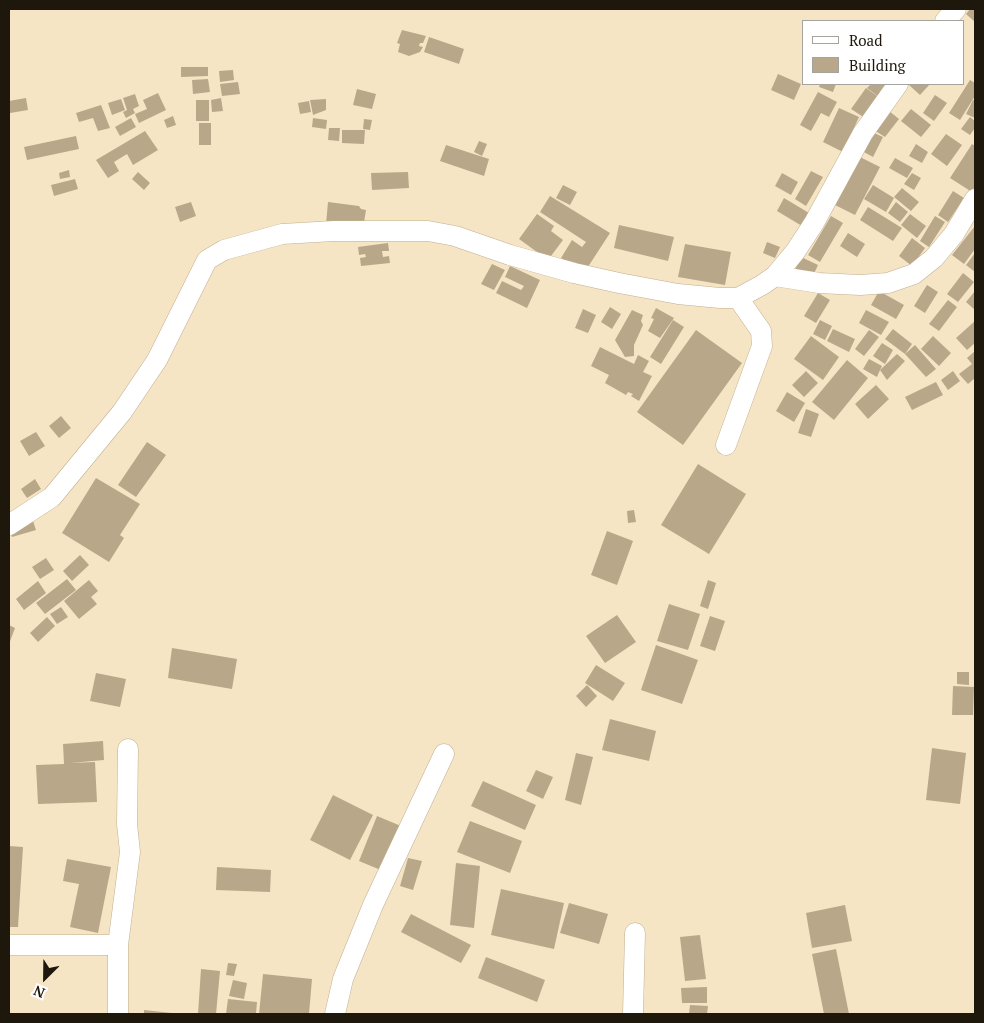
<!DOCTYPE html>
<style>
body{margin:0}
#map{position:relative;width:984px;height:1023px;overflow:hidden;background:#f6e5c4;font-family:"PT Serif",serif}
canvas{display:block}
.frame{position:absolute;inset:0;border:10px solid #1e180c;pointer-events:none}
.legend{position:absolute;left:802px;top:20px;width:162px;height:65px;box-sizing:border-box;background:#fff;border:1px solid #a5a39e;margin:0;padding:6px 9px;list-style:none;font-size:15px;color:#1e180c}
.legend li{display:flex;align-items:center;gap:10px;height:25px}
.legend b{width:25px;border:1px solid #a5a39e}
.north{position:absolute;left:20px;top:953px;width:50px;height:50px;-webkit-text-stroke:4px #fff;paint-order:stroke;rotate:203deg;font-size:14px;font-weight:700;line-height:20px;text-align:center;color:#1e180c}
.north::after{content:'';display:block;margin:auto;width:18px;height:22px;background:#1e180c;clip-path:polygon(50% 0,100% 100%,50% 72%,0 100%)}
</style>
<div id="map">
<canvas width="984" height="1023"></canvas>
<div class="frame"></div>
<ul class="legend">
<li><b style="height:6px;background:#fff"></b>Road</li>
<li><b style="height:14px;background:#b8a889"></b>Building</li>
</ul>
<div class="north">N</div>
</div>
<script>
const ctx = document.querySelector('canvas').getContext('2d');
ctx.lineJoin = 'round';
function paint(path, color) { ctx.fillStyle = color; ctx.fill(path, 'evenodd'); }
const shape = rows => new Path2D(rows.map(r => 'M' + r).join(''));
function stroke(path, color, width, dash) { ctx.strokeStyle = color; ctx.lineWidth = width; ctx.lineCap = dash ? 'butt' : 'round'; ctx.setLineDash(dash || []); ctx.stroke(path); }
paint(shape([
 [970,9,975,9,975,22,966,14],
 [402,30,426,36,423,43,420,43,419,46,423,47,420,52,409,56,398,52,400,44,397,43],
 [429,37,464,49,459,64,424,52],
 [181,67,208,67,208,76,181,77],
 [233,70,234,80,220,82,219,71],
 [778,74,801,84,794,100,771,90],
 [208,79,210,92,193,94,192,80],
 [970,80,975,83,975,96,960,120,949,113],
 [238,82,240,94,222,96,220,84],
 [820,84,836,84,833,92,819,87],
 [871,84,891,84,879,97,867,88],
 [910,84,930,84,920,95,909,85],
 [866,88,880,98,865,118,851,109],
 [357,89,376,94,372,109,353,105],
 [818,92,837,102,829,117,821,113,811,131,800,125],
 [158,93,166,110,139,123,135,114,147,109,143,100],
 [135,94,139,106,133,109,135,113,126,118,123,112,127,110,123,98],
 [935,95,947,103,934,121,923,113],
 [26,98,28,110,10,113,9,101],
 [221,98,223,111,212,112,211,100],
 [121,99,125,110,112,115,108,103],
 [326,99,326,110,313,115,310,100],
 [196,100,209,100,209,121,196,121],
 [973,100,975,101,975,118,966,114],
 [309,101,311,112,300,114,298,103],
 [101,105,110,128,98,131,93,118,79,122,76,113],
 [839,108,859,117,843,152,823,142],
 [911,109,931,125,921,137,901,121],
 [889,111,899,119,885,137,874,130],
 [173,116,176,125,167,128,164,120],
 [970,117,975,121,975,128,970,135,961,129],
 [131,118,136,127,120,136,115,127],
 [313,118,327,120,326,129,312,127],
 [364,119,372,120,370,130,363,129],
 [199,123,211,123,211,145,199,145],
 [329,128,340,128,339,141,328,140],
 [342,130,365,130,364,144,342,143],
 [145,131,158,150,133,165,127,154,114,162,119,171,108,178,96,160],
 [872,132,883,137,873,157,862,151],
 [946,134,962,145,947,166,931,154],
 [76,136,79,149,27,160,24,147],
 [479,141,487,144,482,156,474,152],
 [916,144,928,152,922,163,909,156],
 [972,144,975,146,975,187,972,192,950,178],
 [446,145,489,159,484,176,440,161],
 [858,156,880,167,855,215,833,204],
 [895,158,913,168,907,178,889,168],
 [69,170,70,177,60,179,59,173],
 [811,171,823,177,806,206,795,199],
 [138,172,150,183,144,190,132,179],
 [408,172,409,188,372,190,371,173],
 [782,173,798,182,791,195,775,186],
 [912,173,921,178,914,190,904,184],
 [75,179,78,189,54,196,51,185],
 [563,185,577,192,570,205,556,198],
 [873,185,894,198,886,212,864,199],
 [902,188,919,202,911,211,894,197],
 [953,191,964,198,948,222,938,215],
 [550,196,610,233,584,273,561,258,572,240,582,247,586,242,540,212],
 [784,198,814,216,807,229,777,211],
 [191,202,196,216,180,222,175,207],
 [328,202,359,206,361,209,366,210,363,229,326,224],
 [896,202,908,212,900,222,888,213],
 [868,207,902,228,893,241,860,220],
 [537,214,554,226,551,231,563,240,548,260,519,239],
 [910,214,926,226,917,238,901,225],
 [831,216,843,223,820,262,808,255],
 [935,216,945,222,929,247,920,241],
 [619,225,674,237,668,261,614,248],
 [975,226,975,249,964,264,952,255],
 [848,233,865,244,857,257,840,246],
 [912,238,925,248,912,266,899,256],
 [767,242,780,247,775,258,763,253],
 [388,243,389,251,382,251,383,257,389,256,390,263,361,266,360,258,366,257,365,254,359,255,358,247],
 [685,244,731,252,725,285,678,277],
 [975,253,975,272,966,265],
 [801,257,818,265,812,278,795,270],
 [492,264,505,270,494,290,481,284],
 [510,266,540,280,527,308,496,293,502,281,521,290,524,286,505,277],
 [963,273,974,282,958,302,947,294],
 [927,285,938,292,925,313,914,306],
 [879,291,904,305,896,319,871,305],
 [975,291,975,310,966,302],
 [818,293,830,300,816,323,804,316],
 [948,300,957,307,939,331,929,324],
 [610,307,621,314,612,329,601,322],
 [656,308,674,318,660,338,648,331,654,319,651,318],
 [583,309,596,315,588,333,575,328],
 [632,310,643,315,641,321,643,325,634,345,634,356,625,357,615,340],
 [866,310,889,322,881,335,859,323],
 [673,320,684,327,661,364,650,357],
 [820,320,832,326,825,340,813,334],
 [975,321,975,343,967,350,956,338],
 [833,329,855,339,849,352,827,341],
 [893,329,912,344,905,354,885,339],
 [696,330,742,363,683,445,637,412],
 [869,330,879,337,864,356,855,349],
 [811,336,839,357,823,380,794,359],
 [933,336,951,353,939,366,921,349],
 [882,343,893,350,885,364,873,356],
 [915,345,936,369,926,377,905,354],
 [600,347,634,364,638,355,649,361,643,372,652,376,639,401,631,396,633,394,628,392,626,395,605,383,609,375,591,366],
 [975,351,975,378,968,384,959,374,972,364,967,358],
 [897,354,905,361,887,380,880,370,877,377,863,369,869,359,882,366,880,370],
 [847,360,868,378,834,420,812,402],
 [806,371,818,383,804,397,792,385],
 [953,371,960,381,948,390,941,380],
 [936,382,943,395,912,410,905,397],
 [876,385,889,399,868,419,855,404],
 [787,392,805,403,794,422,776,411],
 [806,409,819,414,811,437,798,433],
 [61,416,71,428,59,438,49,426],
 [36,432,45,446,29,456,20,441],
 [147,442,166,455,136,497,118,485],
 [698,464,746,494,709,554,661,525],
 [96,478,140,504,120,535,124,538,109,562,62,533],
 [35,479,41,489,27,498,21,489],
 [634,510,636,522,628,523,627,511],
 [33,521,36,530,12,537,9,529],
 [607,531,633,541,617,585,591,575],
 [80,555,89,565,72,581,63,571],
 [46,558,54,570,40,579,32,567],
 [67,579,76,590,45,614,36,603],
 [89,580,98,591,91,597,97,604,79,619,64,601],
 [708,580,716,583,708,609,700,606],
 [38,581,46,593,24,610,16,599],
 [669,604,700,614,688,650,657,641],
 [61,607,68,617,57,624,50,614],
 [617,615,636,642,605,663,586,636],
 [710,616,725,621,715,651,700,646],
 [47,617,55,626,38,642,30,633],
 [9,625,15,628,9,644],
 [656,645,698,660,682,704,641,690],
 [172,648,237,659,232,689,168,678],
 [596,665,625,683,613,701,585,683],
 [957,672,969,672,969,685,957,684],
 [96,673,126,679,120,707,90,701],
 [587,685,597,696,586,707,576,696],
 [953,686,974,687,973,715,952,715],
 [610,719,656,731,649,761,602,750],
 [103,741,104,760,70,763,95,762,97,802,38,804,36,765,64,764,63,744],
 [932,748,966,753,960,804,926,800],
 [576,753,593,757,581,805,565,800],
 [536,770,553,777,543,799,526,791],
 [483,781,536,805,525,830,471,806],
 [333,795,373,815,350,860,310,840],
 [377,816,401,826,383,871,359,861],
 [470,821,522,841,510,873,457,852],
 [9,846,23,847,18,927,9,927],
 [408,858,422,861,413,890,400,886],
 [67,859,111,867,98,933,70,927,79,884,63,881],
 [456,863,480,866,474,928,450,925],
 [217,867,271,870,270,892,216,890],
 [501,889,564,903,554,949,491,935],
 [569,903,608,914,599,944,560,933],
 [845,905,852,941,812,948,806,913],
 [411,914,471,945,461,963,401,932],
 [700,935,706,979,685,981,680,937],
 [836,949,849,1014,824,1014,812,954],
 [486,957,545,980,537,1002,478,978],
 [228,963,237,964,234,976,226,975],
 [201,969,220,971,216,1014,198,1014],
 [263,974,312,979,309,1014,259,1014],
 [233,980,247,983,244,999,229,996],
 [707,987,707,1003,682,1003,681,988],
 [228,999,257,1002,256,1014,226,1014],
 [690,1005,708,1006,707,1014,689,1014],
 [144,1010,172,1013,172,1014,144,1014]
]), '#b8a889');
const minor = shape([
 [945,21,956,9],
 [775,276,819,283,860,285,888,283,914,274,934,258,954,234,975,199],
 [726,445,762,346,761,331,738,298],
 [9,525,52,497,122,412,157,360,207,260,224,250,282,234,334,231,428,231,455,236,510,255,574,273,619,283,678,294,720,298,738,298,762,285,775,276,795,252,814,223,863,133,898,84],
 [9,945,118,945],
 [118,1014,118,945,130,852,127,824,128,749],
 [335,1014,343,979,373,905,444,754],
 [633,1014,635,933]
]);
stroke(minor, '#c0af90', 21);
stroke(minor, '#fff', 20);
</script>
